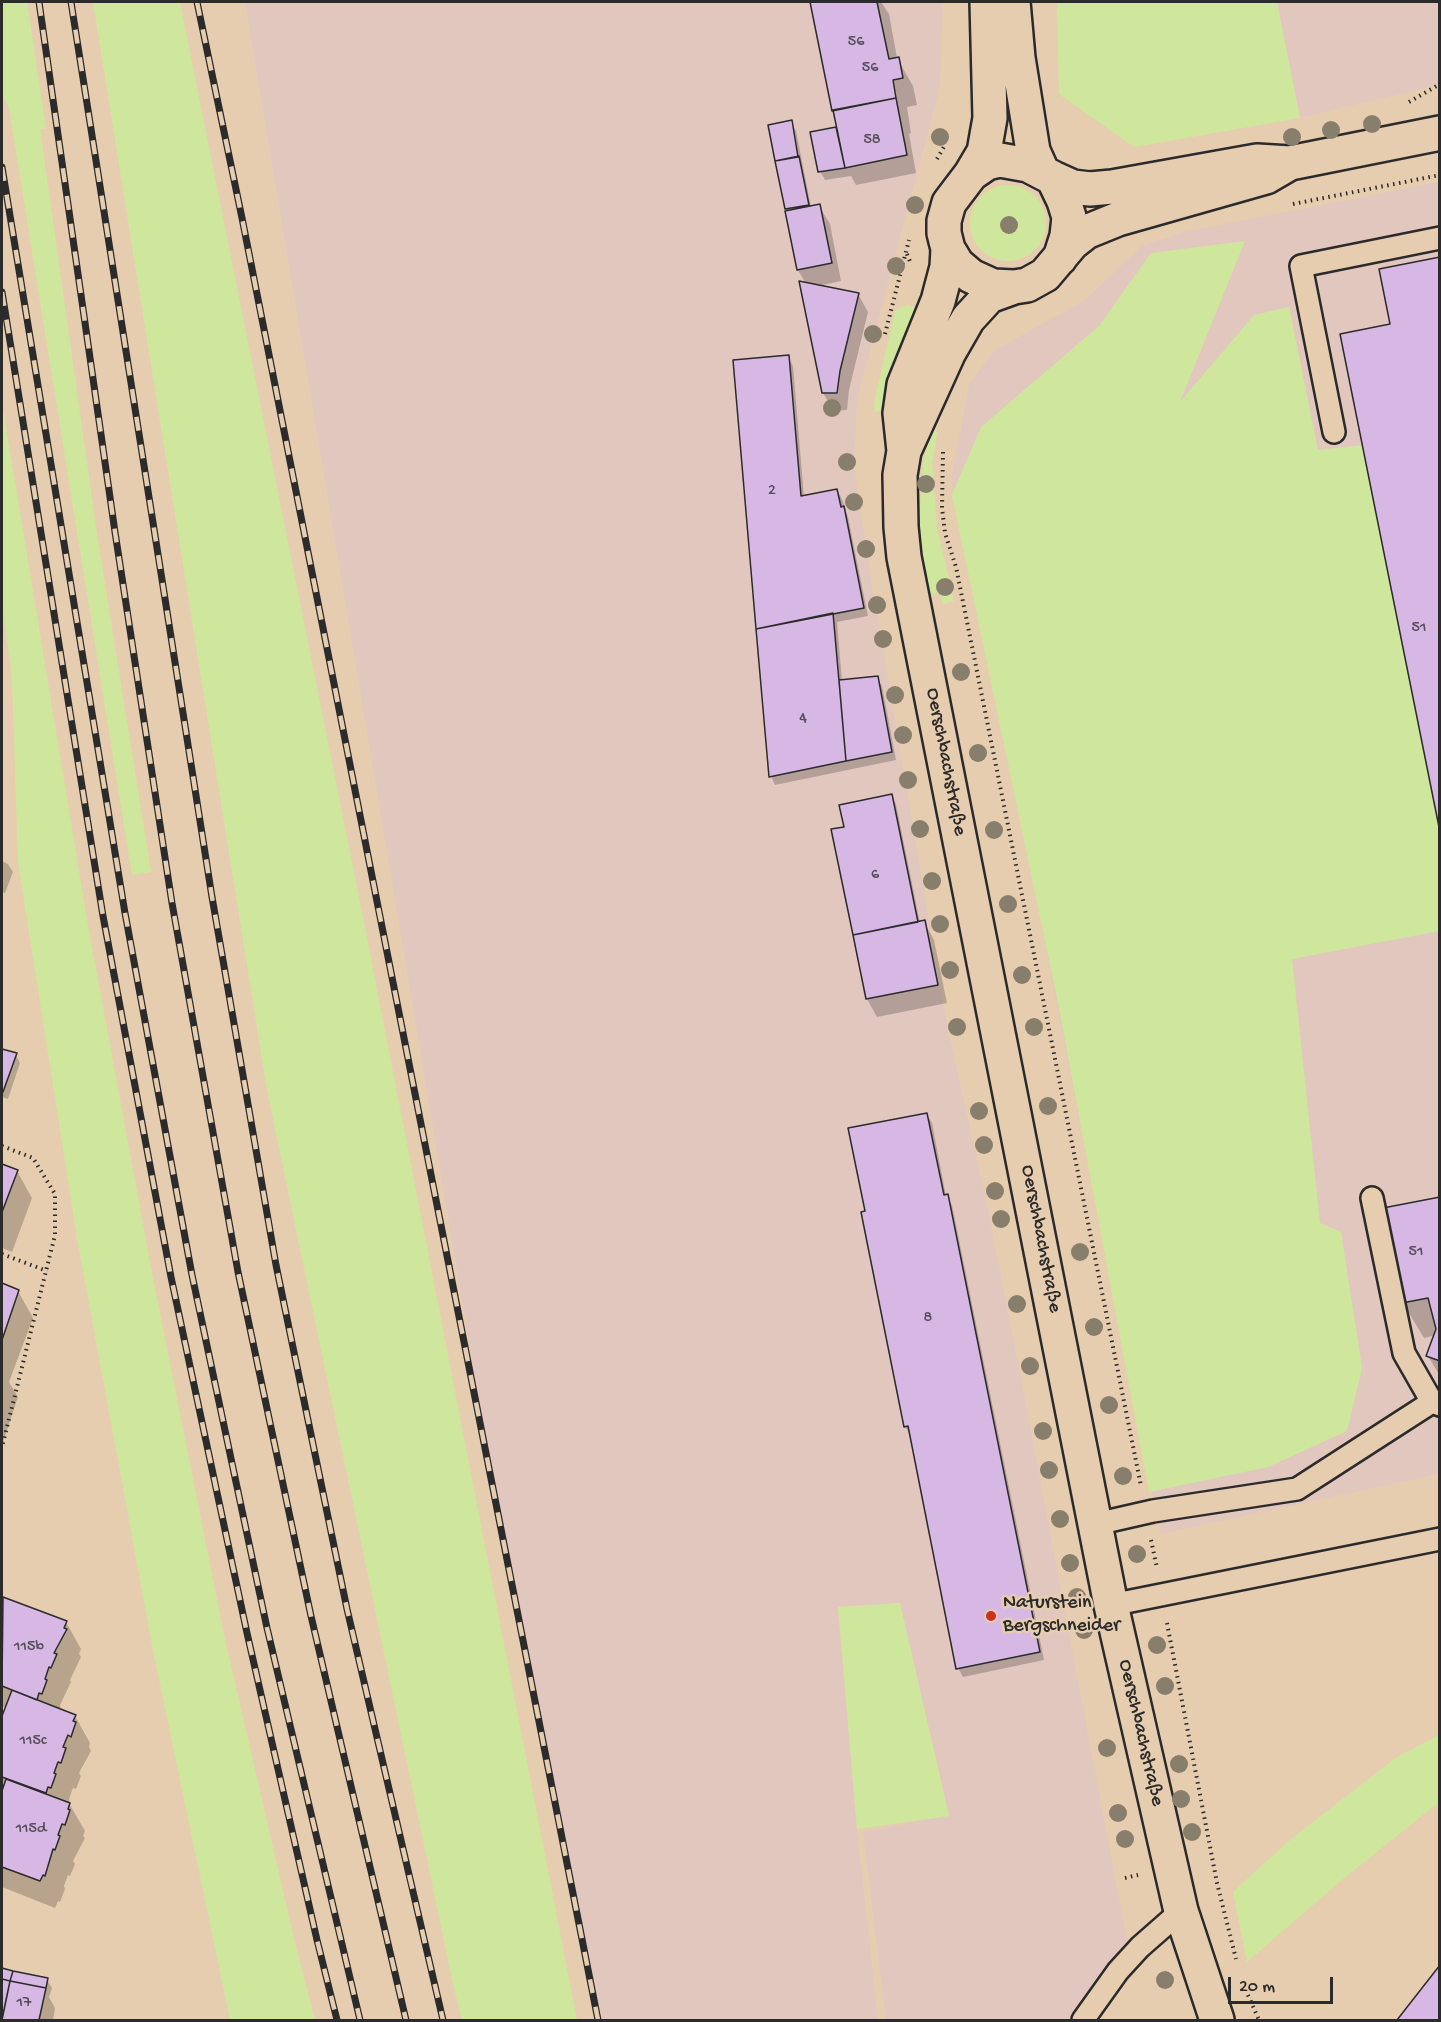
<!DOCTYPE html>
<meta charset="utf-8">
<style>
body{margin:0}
#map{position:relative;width:1441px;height:2022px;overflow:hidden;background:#e7cdaf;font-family:"Gochi Hand",sans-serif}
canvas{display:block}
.frame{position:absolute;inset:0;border:3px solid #2b2b2b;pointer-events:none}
.scale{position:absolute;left:1228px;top:1977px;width:105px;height:27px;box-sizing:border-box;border:3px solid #2b2b2b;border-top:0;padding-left:8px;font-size:18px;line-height:21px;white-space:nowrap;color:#2b2b2b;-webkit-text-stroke:4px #e7cdaf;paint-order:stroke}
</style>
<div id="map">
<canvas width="1441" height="2022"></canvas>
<div class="frame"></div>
<div class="scale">20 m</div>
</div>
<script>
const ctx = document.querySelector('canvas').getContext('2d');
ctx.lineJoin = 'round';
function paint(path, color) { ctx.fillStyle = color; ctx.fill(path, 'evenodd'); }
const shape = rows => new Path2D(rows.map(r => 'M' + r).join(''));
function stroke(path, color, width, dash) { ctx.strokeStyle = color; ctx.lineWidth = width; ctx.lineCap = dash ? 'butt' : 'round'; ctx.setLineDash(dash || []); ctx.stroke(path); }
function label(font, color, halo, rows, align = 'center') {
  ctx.font = font + ' "Gochi Hand",sans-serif'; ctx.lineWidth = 5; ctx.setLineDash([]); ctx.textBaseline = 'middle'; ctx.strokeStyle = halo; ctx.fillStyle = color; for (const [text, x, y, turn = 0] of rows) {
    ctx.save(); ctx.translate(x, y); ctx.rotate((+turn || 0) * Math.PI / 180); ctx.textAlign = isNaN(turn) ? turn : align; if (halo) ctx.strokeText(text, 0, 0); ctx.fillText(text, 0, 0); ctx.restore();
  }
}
paint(shape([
 [245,2,943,2,940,87,857,399,854,467,872,586,948,1030,987,1205,1024,1394,1127,1941,1067,2020,886,2020,863,1832,949,1815,899,1603,838,1607,857,1829,878,2020,599,2020,486,1445],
 [1277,2,1439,2,1439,85,1300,118],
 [1439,182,1439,1474,1160,1534,976,588,951,482,969,384,995,350,1085,300,1143,245,1184,232]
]), '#e2c7bf');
paint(shape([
 [2,2,27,2,46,129,40,129,97,534,151,872,132,875,9,108,2,96],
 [93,2,180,2,360,902,577,2020,462,2020,453,1984,267,1090],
 [1057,2,1277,2,1300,118,1134,147,1059,94],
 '970 223a38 38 0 1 1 76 0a38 38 0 1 1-76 0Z',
 [1245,241,1180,402,1254,315,1289,307,1318,450,1373,444,1439,779,1439,931,1292,959,1320,1223,1341,1232,1362,1368,1347,1431,1268,1467,1149,1492,1058,1003,952,495,981,427,1099,326,1151,253],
 [907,305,923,311,884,410,874,412,875,398,895,311],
 [2,403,87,920,152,1273,224,1635,295,1943,315,2020,230,2020,153,1650,78,1244,18,862,12,678,2,603],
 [931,429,937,432,932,464,937,528,954,601,943,604,940,594,930,593,926,582,919,522,923,463],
 [900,1603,949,1816,857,1829,838,1607],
 [1439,1735,1439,1802,1343,1879,1247,1962,1233,1892,1291,1839,1397,1757]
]), '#cfe79d');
paint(shape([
 [812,2,881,2,889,14,897,58,913,86,917,105,907,107,911,133,909,134,916,173,856,185,851,176,825,180,820,171,835,128,839,134],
 [791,122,796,131,811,207,819,206,830,224,841,281,818,286,858,294,868,312,849,390,847,410,834,411,823,393,806,284,798,270,786,209],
 [788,357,793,366,804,497,837,490,842,499,848,517,868,616,837,622,842,681,877,678,882,686,896,760,775,785,771,776],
 [891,795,896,804,920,923,924,922,934,940,947,1003,877,1017,867,999,846,828],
 [2,861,8,864,13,872,5,893,2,892],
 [2,1051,16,1055,20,1063,8,1099,2,1097],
 [927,1115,932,1123,946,1196,952,1205,1044,1660,963,1677,958,1668,910,1435,905,1426,867,1212],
 [2,1165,17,1171,32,1198,12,1252,2,1248],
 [1440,1198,1440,1376,1428,1356,1436,1335,1424,1338,1403,1303],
 [2,1285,18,1291,33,1318,9,1382,18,1397,2,1445],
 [4,1598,66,1622,81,1649,79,1654,81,1657,70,1680,71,1682,60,1705,61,1711,75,1716,90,1743,89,1747,91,1751,79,1773,81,1776,76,1789,73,1788,69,1799,70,1805,85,1831,83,1836,85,1838,73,1861,75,1864,70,1876,68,1875,64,1886,65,1889,60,1902,58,1901,55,1908,2,1887,2,1718,7,1708,2,1706,2,1605],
 [1440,1968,1440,2020,1398,2020],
 [2,1970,47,1980,52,1988,49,1997,55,2008,53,2020,2,2020]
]), '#0003');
const building = shape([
 [810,2,877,2,889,59,899,57,903,78,893,80,896,98,832,111,810,2],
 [896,98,907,155,845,168,833,110,896,98],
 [792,120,798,157,775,161,768,125,792,120],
 [836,127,845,168,818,172,810,132,836,127],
 [799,156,809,205,785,209,775,161,799,156],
 [820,204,832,263,797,270,785,211,820,204],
 [1440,257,1440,832,1340,334,1390,324,1379,269,1440,257],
 [799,281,859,293,840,371,837,393,822,393,799,281],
 [789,355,801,496,837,489,841,507,844,506,864,608,756,629,733,360,789,355],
 [833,613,846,761,769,777,756,629,833,613],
 [878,676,892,752,846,761,839,680,878,676],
 [892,794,918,922,853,935,831,829,844,827,839,805,892,794],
 [925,920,938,985,866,999,853,935,925,920],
 [2,1049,17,1053,3,1092,2,1091,2,1049],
 [927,1113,944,1195,948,1194,1040,1652,956,1669,908,1426,904,1427,861,1212,865,1211,848,1128,927,1113],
 [2,1164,18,1170,2,1212,2,1164],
 [1440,1197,1440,1361,1426,1356,1436,1329,1428,1298,1402,1303,1383,1208,1440,1197],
 [2,1283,19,1290,2,1340,2,1283],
 [3,1597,67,1621,64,1628,67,1629,54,1653,57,1654,51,1668,49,1667,45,1679,47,1680,42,1694,39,1693,37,1700,2,1686,3,1597],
 [12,1690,76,1715,73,1721,76,1722,71,1737,68,1735,63,1747,66,1748,61,1763,58,1762,54,1773,56,1774,51,1788,48,1787,46,1793,2,1777,2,1716,12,1690],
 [6,1779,70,1803,68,1809,70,1810,65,1825,62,1824,58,1835,60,1836,55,1850,53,1849,45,1876,43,1875,40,1881,2,1867,2,1791,6,1779],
 [1440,1965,1440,2020,1397,2020,1440,1965],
 [2,1968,13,1971,10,1981,2,1979,2,1968],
 [13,1971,48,1978,46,1988,10,1981,13,1971],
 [2,1979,10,1981,2,2019,2,1979],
 [10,1981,46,1988,39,2020,2,2020,10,1981]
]);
paint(building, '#d7b8e5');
stroke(building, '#2b2b2b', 1.5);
const lane = shape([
 [1334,432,1301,266,1440,238],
 [1372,1198,1404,1353,1432,1402,1440,1405],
 [1096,1524,1153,1511,1297,1489,1432,1402],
 [1111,1605,1440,1539],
 [1083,2020,1118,1971,1140,1947,1181,1911]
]);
const secondary = shape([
 [987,2,990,118,984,152,971,174,949,203,944,221,944,233,948,249,957,264,971,276,993,286,1014,287,1027,285,1045,275,1072,243,1086,232,1118,219,1266,177,1290,163],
 [1013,2,1018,58,1033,151,1042,171],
 [971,174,987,163,1000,160,1028,165,1053,178,1064,201,1069,217,1067,236,1060,258],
 [1053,178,1073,187,1090,189,1112,187,1257,161,1290,163,1440,133],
 [948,249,947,267,938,301,904,385,900,413,904,451,900,475,901,527,904,557,1111,1605,1181,1911,1217,2020],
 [904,451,949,352,968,319,989,296,1014,287]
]);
stroke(lane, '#2b2b2b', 26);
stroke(secondary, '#2b2b2b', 38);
stroke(shape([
 [1409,102,1440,84],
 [937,159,945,145],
 [1293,204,1440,175],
 [907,254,911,264],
 [885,334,909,240],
 [943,452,942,508,945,533,956,567,1141,1486],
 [2,1146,33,1158,55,1194,55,1235,2,1447],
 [2,1254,47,1271],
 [1151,1540,1157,1568],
 [1167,1623,1217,1883,1236,1959],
 [1125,1878,1138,1875],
 [1248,1995,1259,2020]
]), '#2b2b2b', 4, [1.5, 4.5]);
stroke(lane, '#e7cdaf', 21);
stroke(secondary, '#e7cdaf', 33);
const rail = shape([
 [39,2,115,532,172,903,238,1272,311,1616,406,2020],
 [71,2,212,897,276,1265,347,1609,443,2020],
 [197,2,242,218,598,2020],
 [2,167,125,913,192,1275,267,1628,360,2020],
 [2,292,103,916,171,1277,247,1633,317,1940,337,2020]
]);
stroke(rail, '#2b2b2b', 7);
stroke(rail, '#e7cdaf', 4.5, [14]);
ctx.fillStyle = '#887e6c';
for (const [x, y] of [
 [1372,124],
 [1331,130],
 [940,137],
 [1292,137],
 [915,205],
 [1009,225],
 [896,266],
 [873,334],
 [832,408],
 [847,462],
 [926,484],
 [854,502],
 [866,549],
 [945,587],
 [877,605],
 [883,639],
 [961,672],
 [895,695],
 [903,735],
 [978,753],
 [908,780],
 [920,829],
 [994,830],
 [932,881],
 [1008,904],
 [940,924],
 [950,970],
 [1022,975],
 [957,1027],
 [1034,1027],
 [1048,1106],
 [979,1111],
 [984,1145],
 [995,1191],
 [1001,1219],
 [1080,1252],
 [1017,1304],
 [1094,1327],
 [1030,1366],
 [1109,1405],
 [1043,1431],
 [1049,1470],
 [1123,1476],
 [1060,1519],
 [1137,1554],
 [1070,1563],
 [1077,1597],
 [1084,1630],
 [1157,1645],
 [1165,1686],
 [1107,1748],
 [1179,1764],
 [1181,1799],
 [1118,1813],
 [1192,1832],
 [1125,1839],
 [1165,1980]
]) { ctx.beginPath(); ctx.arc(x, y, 9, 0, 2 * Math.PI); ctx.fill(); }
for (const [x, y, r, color] of [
 [991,1616,6,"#c8321e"]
]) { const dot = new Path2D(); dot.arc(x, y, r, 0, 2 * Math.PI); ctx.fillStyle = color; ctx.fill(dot); stroke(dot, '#e7cdaf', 2); }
label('16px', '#564e5a', null, [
 ["56",856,43],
 ["56",870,69],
 ["58",872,141],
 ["2",772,492],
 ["51",1419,629],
 ["4",803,720],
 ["6",875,876],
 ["51",1416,1253],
 ["8",928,1319],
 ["115b",29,1648],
 ["115c",33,1742],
 ["115d",31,1830],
 ["17",24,2004]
]);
label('20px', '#2b2b2b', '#e7cdaf', [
 ["Oerschbachstraße",945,762,79],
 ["Oerschbachstraße",1040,1239,79],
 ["Oerschbachstraße",1140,1733,77]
]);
label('20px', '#2b2b2b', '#e7cdaf', [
 ["Naturstein",1003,1604],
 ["Bergschneider",1003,1627]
], 'left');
</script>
